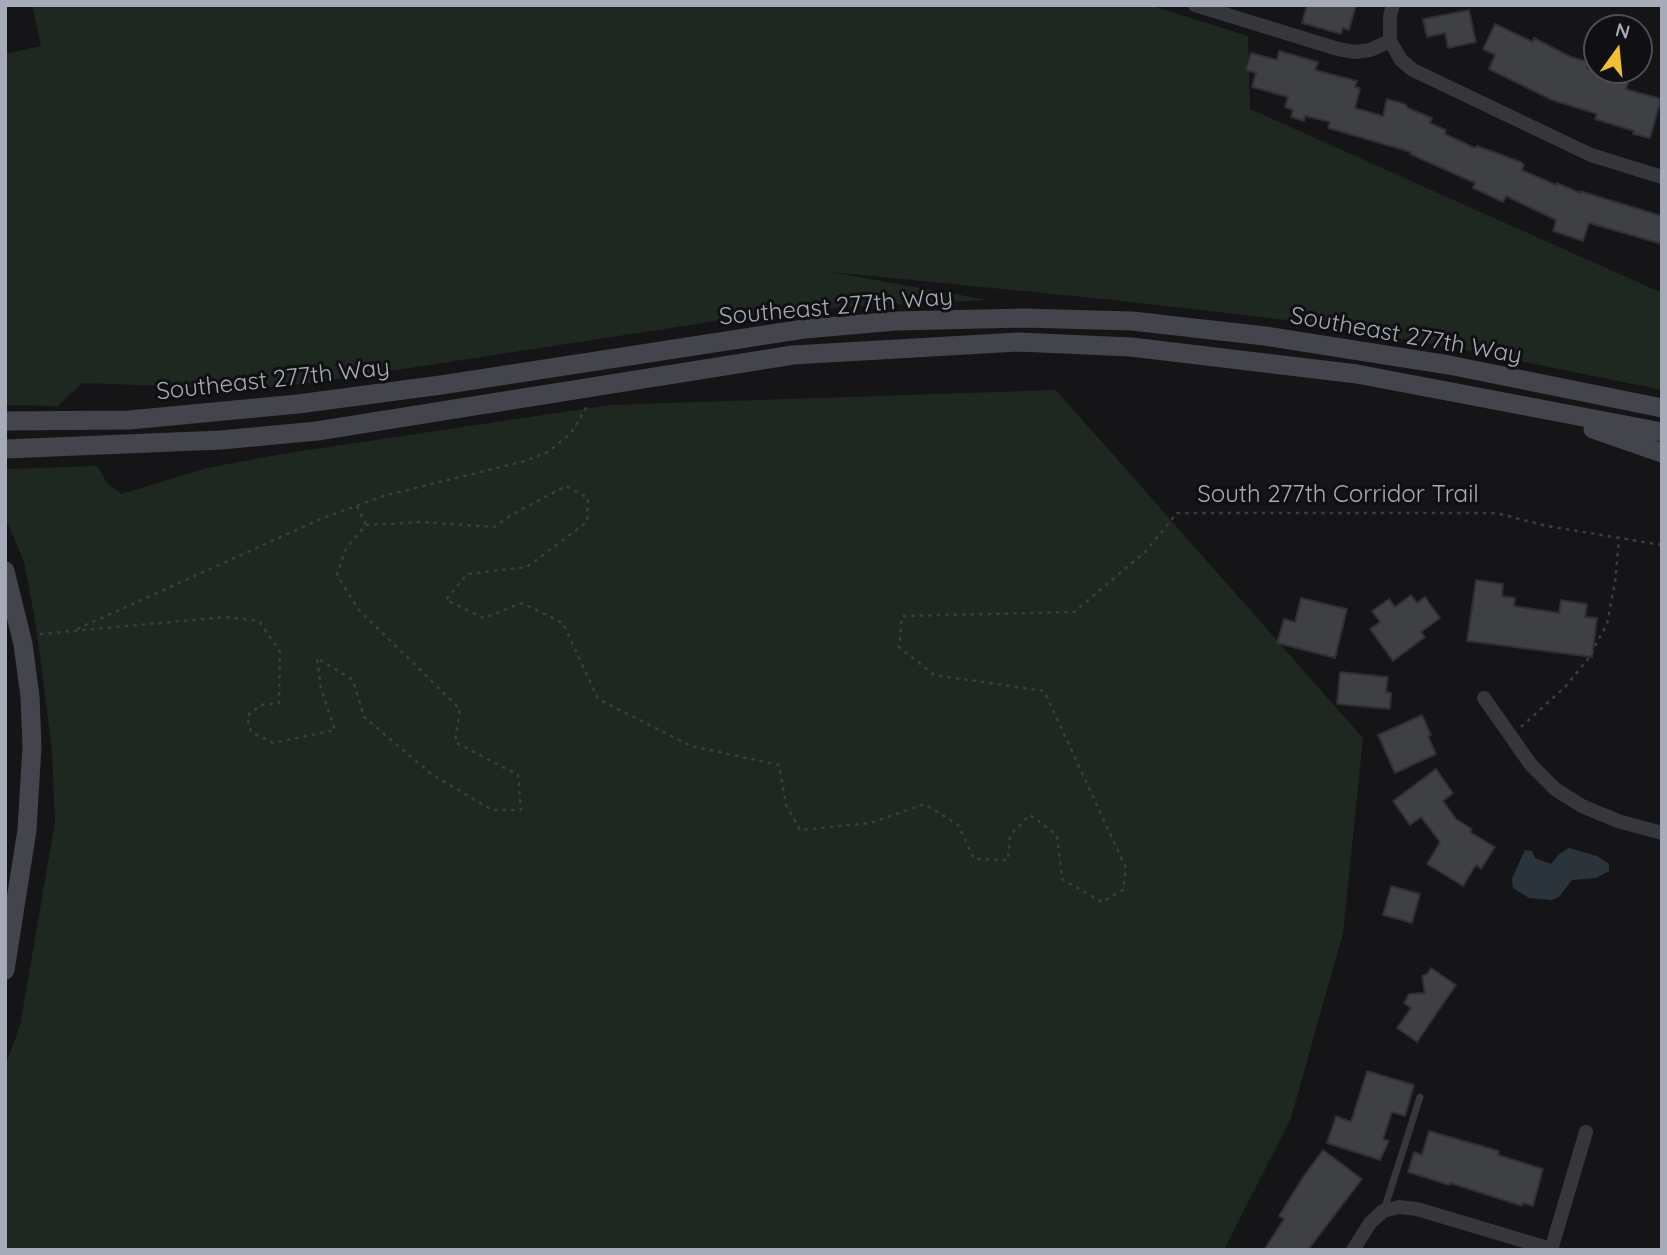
<!DOCTYPE html>
<style>
body{margin:0}
#map{position:relative;width:1667px;height:1255px;overflow:hidden;background:#151517;font-family:Quicksand,sans-serif}
canvas{display:block}
.frame{position:absolute;inset:0;border:7px solid #a7abb7;pointer-events:none}
.north{position:absolute;left:1583px;top:14px;width:70px;height:70px;box-sizing:border-box;background:#101012;border:2px solid #4c4e54;border-radius:50%;rotate:15deg;font-size:19px;font-weight:700;line-height:28px;text-align:center;color:#a7abb7}
.north::after{content:'';display:block;margin:auto;width:24px;height:32px;background:#f2be32;clip-path:polygon(50% 0,100% 100%,50% 72%,0 100%)}
</style>
<div id="map">
<canvas width="1667" height="1255"></canvas>
<div class="frame"></div>
<div class="north">N</div>
</div>
<script>
const ctx = document.querySelector('canvas').getContext('2d');
ctx.lineJoin = 'round';
function paint(path, color) { ctx.fillStyle = color; ctx.fill(path, 'evenodd'); }
const shape = rows => new Path2D(rows.map(r => 'M' + r).join(''));
function stroke(path, color, width, dash) { ctx.strokeStyle = color; ctx.lineWidth = width; ctx.lineCap = dash ? 'butt' : 'round'; ctx.setLineDash(dash || []); ctx.stroke(path); }
function label(font, color, halo, rows, align = 'center') {
  ctx.font = font + ' Quicksand,sans-serif'; ctx.lineWidth = 6; ctx.setLineDash([]); ctx.textBaseline = 'middle'; ctx.strokeStyle = halo; ctx.fillStyle = color; for (const [text, x, y, turn = 0] of rows) {
    ctx.save(); ctx.translate(x, y); ctx.rotate((+turn || 0) * Math.PI / 180); ctx.textAlign = isNaN(turn) ? turn : align; if (halo) ctx.strokeText(text, 0, 0); ctx.fillText(text, 0, 0); ctx.restore();
  }
}
paint(shape([
 [32,5,1149,5,1248,36,1250,109,1662,293,1662,390,1461,349,1279,319,1104,299,831,272,988,300,788,310,312,383,247,389,82,383,58,406,5,405,5,54,41,46],
 [1056,390,1363,738,1343,933,1291,1118,1224,1250,5,1250,5,1066,20,1026,55,822,52,751,36,625,24,562,5,517,5,469,97,466,107,483,121,494,207,468,282,454,610,405]
]), '#1f2721');
paint(shape([
 [1569,848,1597,856,1609,864,1609,871,1596,878,1572,880,1559,897,1552,900,1529,898,1513,888,1512,878,1525,850,1532,851,1535,858,1551,864,1559,854]
]), '#2b333b');
const building = shape([
 [1307,5,1356,5,1349,30,1343,28,1341,34,1302,23,1307,5],
 [1469,10,1476,42,1448,48,1445,33,1427,37,1423,19,1469,10],
 [1495,24,1533,42,1534,38,1571,57,1589,62,1587,68,1629,80,1626,89,1661,99,1650,138,1633,134,1634,131,1595,119,1597,114,1552,100,1489,69,1495,55,1483,49,1495,24],
 [1279,51,1318,62,1315,70,1357,81,1355,87,1360,88,1355,108,1383,116,1387,99,1405,104,1408,108,1432,118,1430,123,1446,130,1445,134,1475,148,1477,146,1521,162,1524,165,1522,170,1556,185,1557,183,1580,193,1580,191,1662,216,1662,244,1589,223,1583,241,1553,231,1556,220,1506,196,1503,202,1473,188,1475,183,1410,154,1411,152,1328,128,1330,122,1305,116,1304,121,1291,117,1293,110,1285,107,1288,97,1252,87,1256,73,1246,70,1251,53,1277,60,1279,51],
 [1476,580,1503,584,1502,596,1515,598,1514,606,1559,613,1561,600,1587,604,1585,617,1597,618,1592,657,1467,641,1476,580],
 [1411,595,1417,603,1425,597,1440,618,1421,632,1425,637,1393,661,1370,629,1380,622,1372,611,1389,599,1395,607,1411,595],
 [1301,598,1347,609,1335,658,1277,643,1284,619,1295,622,1301,598],
 [1340,672,1388,677,1386,692,1391,693,1390,709,1337,704,1340,672],
 [1422,715,1431,735,1428,736,1436,754,1395,773,1378,735,1422,715],
 [1436,769,1453,793,1443,801,1456,819,1472,829,1470,832,1495,847,1481,869,1476,865,1463,886,1427,864,1440,842,1421,817,1410,825,1393,801,1436,769],
 [1391,886,1420,894,1412,923,1383,915,1391,886],
 [1431,968,1456,985,1417,1042,1397,1028,1411,1008,1404,1003,1409,994,1425,993,1422,976,1427,974,1431,968],
 [1367,1071,1414,1085,1405,1116,1392,1112,1383,1139,1389,1141,1380,1160,1327,1143,1336,1116,1351,1122,1367,1071],
 [1429,1131,1499,1151,1498,1155,1543,1169,1533,1206,1523,1203,1522,1206,1450,1183,1449,1185,1408,1172,1414,1152,1422,1155,1429,1131],
 [1323,1150,1362,1179,1308,1250,1264,1250,1284,1219,1279,1216,1303,1177,1323,1150]
]);
paint(building, '#3f4044');
stroke(building, '#2f2f33', 2);
stroke(shape([
 [357,506,366,525],
 [77,629,323,518,383,496,525,461,548,452,571,433,588,405],
 [40,634,226,617,259,621,280,652,279,703,261,705,247,716,251,732,273,743,335,730,321,689,317,658,353,680,364,717,430,773,492,810,521,810,518,775,455,742,460,709,359,610,337,575,346,548,366,525,422,522,494,527,511,515,566,486,588,498,587,522,527,567,467,574,446,600,484,618,522,603,563,623,598,699,691,746,779,765,786,805,800,830,870,823,925,804,958,825,974,859,1008,860,1010,835,1030,815,1057,835,1062,879,1102,902,1123,890,1126,868,1044,691,934,675,899,647,902,616,1074,612,1146,551,1177,513,1496,513,1547,526,1662,545],
 [1521,727,1565,687,1588,659,1607,624,1615,582,1619,540]
]), '#3c3d43', 2.5, [3.5, 5]);
stroke(shape([
 [1384,1210,1420,1097]
]), '#36373c', 7);
stroke(shape([
 [1195,5,1338,49,1355,52,1370,50,1390,41],
 [1393,5,1390,16,1390,41,1401,60,1413,70,1591,155,1662,177],
 [1484,698,1531,765,1555,789,1582,806,1618,821,1662,833],
 [1353,1250,1370,1223,1383,1211,1399,1207,1417,1209,1551,1249],
 [1551,1250,1586,1132]
]), '#36373c', 14);
stroke(shape([
 [5,421,129,420,298,404,441,385,804,329,896,321,1024,318,1132,321,1265,336,1449,365,1662,408],
 [1593,429,1662,453],
 [5,449,221,440,317,431,793,355,1018,342,1131,347,1357,374,1662,432],
 [5,571,23,644,30,697,32,746,27,830,5,970]
]), '#44454c', 19);
label('24px', '#a7abb7', '#101012', [
 ["Southeast 277th Way",836,307,-5],
 ["Southeast 277th Way",1406,336,10],
 ["Southeast 277th Way",273,380,-6],
 ["South 277th Corridor Trail",1338,495]
]);
</script>
